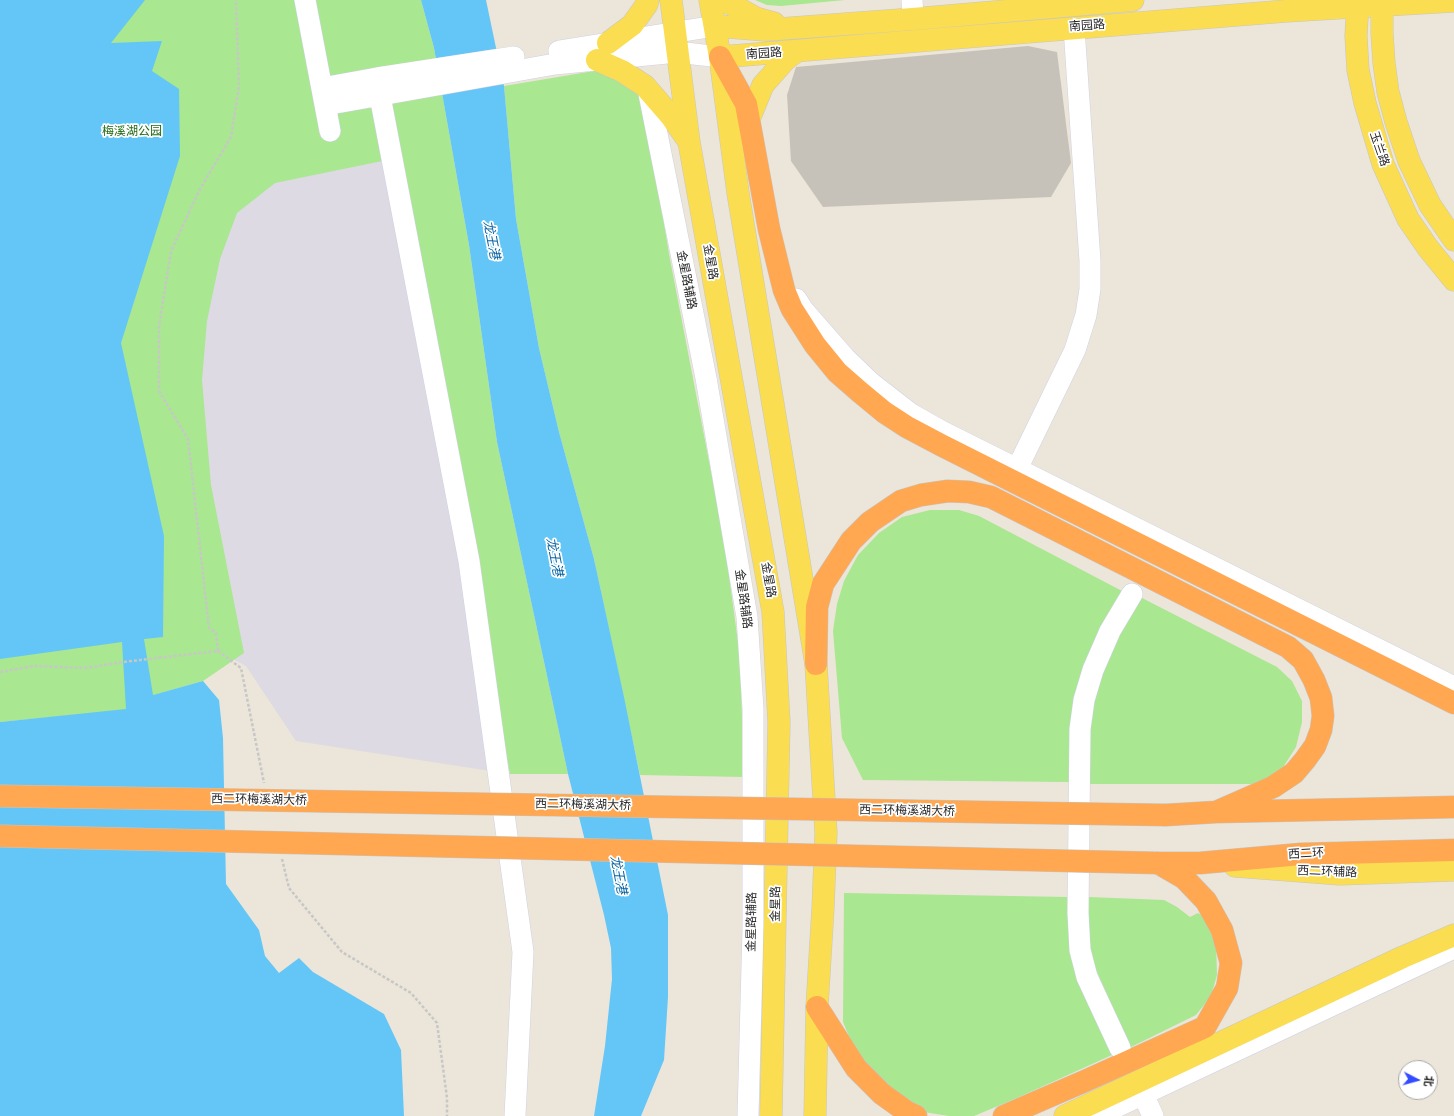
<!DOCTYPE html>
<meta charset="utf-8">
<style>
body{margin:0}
#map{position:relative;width:1454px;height:1116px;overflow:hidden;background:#ece5d9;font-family:"Space Grotesk","Noto Sans SC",sans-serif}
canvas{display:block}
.north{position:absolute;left:1398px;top:1060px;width:40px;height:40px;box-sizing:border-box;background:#fff;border:1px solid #a9a9a9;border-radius:50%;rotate:96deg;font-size:11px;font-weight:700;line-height:16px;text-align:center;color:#282828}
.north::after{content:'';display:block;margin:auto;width:14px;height:18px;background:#334cff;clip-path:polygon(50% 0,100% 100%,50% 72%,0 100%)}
</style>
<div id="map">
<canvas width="1454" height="1116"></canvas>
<div class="north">北</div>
</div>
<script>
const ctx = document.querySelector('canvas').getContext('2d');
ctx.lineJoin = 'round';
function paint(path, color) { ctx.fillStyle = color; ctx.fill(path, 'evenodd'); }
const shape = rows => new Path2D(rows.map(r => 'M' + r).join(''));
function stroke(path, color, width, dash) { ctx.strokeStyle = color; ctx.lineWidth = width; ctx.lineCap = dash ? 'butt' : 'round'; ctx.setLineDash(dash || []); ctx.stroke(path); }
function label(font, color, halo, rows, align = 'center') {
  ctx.font = font + ' "Space Grotesk","Noto Sans SC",sans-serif'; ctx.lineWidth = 3.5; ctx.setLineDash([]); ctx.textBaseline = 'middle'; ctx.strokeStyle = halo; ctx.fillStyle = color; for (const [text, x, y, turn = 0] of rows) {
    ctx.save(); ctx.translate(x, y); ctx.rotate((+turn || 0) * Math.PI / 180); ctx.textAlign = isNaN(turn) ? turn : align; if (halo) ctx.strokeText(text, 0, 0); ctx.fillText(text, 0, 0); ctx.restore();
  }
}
paint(shape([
 [231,137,392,159,510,774,296,741,246,666,218,651,176,333]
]), '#dddae4');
paint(shape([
 [0,0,421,0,434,48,469,245,497,442,568,774,510,774,392,159,275,183,237,213,220,259,207,321,202,380,211,485,244,653,203,681,154,695,126,710,0,722],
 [755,0,845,0,781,6,767,5],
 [594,71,619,77,640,97,651,144,669,254,724,539,740,657,744,777,640,775,594,559,559,432,539,348,516,219,504,86],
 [930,510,959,510,979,516,1122,591,1087,657,1077,697,1071,782,863,780,842,738,833,631,837,604,844,581,858,555,879,533,902,517],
 [1142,598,1277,667,1292,681,1302,701,1302,722,1296,747,1280,772,1254,784,1090,784,1087,765,1091,725,1099,676,1117,633],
 [844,893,1067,897,1069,934,1084,995,1112,1055,1017,1098,974,1116,949,1116,917,1111,861,1065,843,1022],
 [1089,897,1164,900,1177,907,1190,917,1198,913,1206,918,1216,943,1217,975,1211,996,1196,1015,1129,1048,1092,960,1088,924]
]), '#a9e791');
paint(shape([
 [0,0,145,0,111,43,162,41,152,71,179,89,180,156,121,343,164,536,163,637,144,639,153,695,203,681,219,700,223,738,226,884,259,930,265,956,279,973,299,958,313,972,384,1014,401,1050,404,1116,0,1116,0,722,126,709,122,642,0,659],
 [421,0,486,0,504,86,516,219,539,348,559,432,594,559,624,697,668,915,668,997,664,1060,641,1116,594,1116,605,1046,612,979,611,948,604,915,568,774,497,442,469,245,434,48]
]), '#63c6f7');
paint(shape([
 [1028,46,1057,52,1071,163,1051,197,823,207,791,161,787,95,796,67]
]), '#c7c2b9');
const minor = shape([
 [305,0,330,131],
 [912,0,913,19],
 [559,51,715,26],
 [322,88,377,78,514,57],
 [648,89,706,378,747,617,753,709,753,928,748,1116],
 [380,96,469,561,523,952,515,1116],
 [325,105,555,64,677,52,720,57],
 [796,299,803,310,845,358,871,383,911,414,943,432,1454,687],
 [1017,469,1075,350,1086,315,1090,289,1090,261,1074,28],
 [1120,1048,1087,977,1080,950,1078,913,1080,729,1084,700,1093,670,1110,631,1132,594],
 [1141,1090,1153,1116],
 [1097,1116,1454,948]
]);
const major = shape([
 [671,0,689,142,773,612,779,722,771,1116],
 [710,0,720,57,738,193,816,664,826,833,823,908,817,1007,815,1116],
 [723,0,756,18,774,23],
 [1358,0,1356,36,1358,70,1365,103,1383,164,1408,219,1428,248,1454,280],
 [1382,0,1382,33,1384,63,1388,92,1396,122,1409,161,1430,205,1454,240],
 [715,26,765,30,913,19,1133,0],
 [608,43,632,25,647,4,648,0],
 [720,57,1286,11,1454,1],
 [597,60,622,71,645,86,671,116,687,139],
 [749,119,763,85,786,59,797,51],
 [1235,866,1340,874,1454,870],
 [1065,1116,1403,957,1454,935]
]);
const highway = shape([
 [720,57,746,104,769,229,784,290,792,309,815,345,837,372,861,393,884,412,907,427,941,445,1454,703],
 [816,664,817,607,823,584,851,541,870,522,901,501,921,495,948,491,969,492,991,497,1288,647,1303,660,1314,680,1321,698,1323,716,1321,730,1315,746,1305,760,1294,773,1273,787,1216,812],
 [1166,815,1216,812,1454,807],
 [1160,863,1200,863,1301,854,1454,850],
 [817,1007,856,1068,882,1094,907,1112,916,1116],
 [1004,1116,1085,1081,1205,1027,1227,988,1231,963,1222,930,1206,901,1184,878,1158,863]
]);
stroke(minor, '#ced1e3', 22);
stroke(major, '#c7c7c7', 23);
stroke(highway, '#c7c7c7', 23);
stroke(shape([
 [218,651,241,668,264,783],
 [0,672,35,666,86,668,123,662,218,651,216,633,209,628,188,439,159,391,159,327,171,251,200,189,231,137,239,86,236,0],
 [282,859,289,888,342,952,411,993,437,1023,447,1098,447,1116]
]), '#c7c7c7', 2.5, [3, 2]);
stroke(minor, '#fff', 21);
stroke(major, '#fadd50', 22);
stroke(highway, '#ffa751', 22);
const highwayBridge = shape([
 [0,796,1166,815],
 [0,836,1158,863]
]);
stroke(highwayBridge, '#c7c7c7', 23, []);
stroke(highwayBridge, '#ffa751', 22);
label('12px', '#282828', '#fff', [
 ["南园路",1087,26,-4],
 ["南园路",764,54,-4],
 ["玉兰路",1379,149,71],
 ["金星路",710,262,80],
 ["金星路辅路",686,280,79],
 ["金星路",768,580,80],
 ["金星路辅路",743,599,82],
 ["西二环梅溪湖大桥",259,800,1],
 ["西二环梅溪湖大桥",583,805,1],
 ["西二环梅溪湖大桥",907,811,1],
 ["西二环",1306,854,-3],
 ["西二环辅路",1327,872,2],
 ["金星路",776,904,-89],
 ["金星路辅路",752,922,-89]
]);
label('12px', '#216914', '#fff', [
 ["梅溪湖公园",132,132]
]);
label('italic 13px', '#0461a1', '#fff', [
 ["龙王港",491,240,79],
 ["龙王港",554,557,79],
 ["龙王港",618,875,79]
]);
</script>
